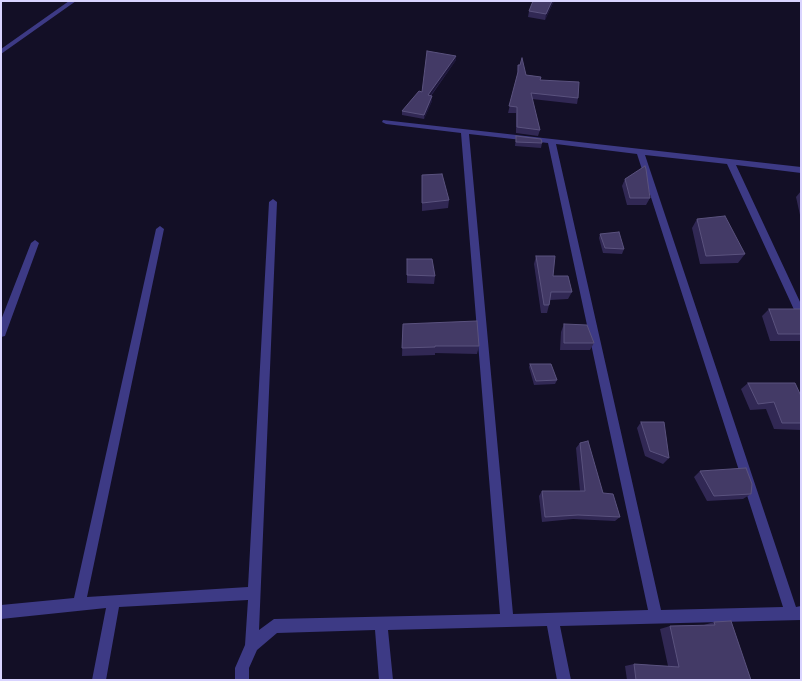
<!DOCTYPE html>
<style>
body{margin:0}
#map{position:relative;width:802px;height:681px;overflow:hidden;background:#130f26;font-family:"PT Sans",sans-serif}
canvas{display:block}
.frame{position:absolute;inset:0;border:2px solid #d9d4ff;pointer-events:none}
</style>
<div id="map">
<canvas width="802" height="681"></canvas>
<div class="frame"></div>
</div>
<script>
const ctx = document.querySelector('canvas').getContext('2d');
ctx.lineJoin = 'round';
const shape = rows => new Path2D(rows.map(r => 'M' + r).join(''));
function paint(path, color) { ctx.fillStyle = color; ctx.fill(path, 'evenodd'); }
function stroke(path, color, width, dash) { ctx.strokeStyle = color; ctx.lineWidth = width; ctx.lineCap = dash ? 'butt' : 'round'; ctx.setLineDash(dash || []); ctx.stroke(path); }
paint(shape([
 [69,1,76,1,1,54,1,49,69,1],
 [383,120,801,167,801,173,736,165,801,304,801,318,798,317,796,314,727,164,645,155,796,607,801,606,801,620,560,626,571,680,557,680,547,626,388,630,393,680,379,680,375,630,277,633,257,650,249,668,249,680,235,680,235,668,245,645,248,600,119,607,106,680,92,680,106,608,1,619,1,605,74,598,156,229,160,226,164,229,87,597,248,587,269,202,273,199,277,202,259,630,274,619,500,614,461,133,386,124,382,122,383,120],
 [469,134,548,143,648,610,513,614,469,134],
 [556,144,637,154,783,607,661,610,556,144],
 [35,240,39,243,6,333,5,336,1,337,1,320,31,243,35,240]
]), '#3d3a85');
paint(shape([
 [554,1,545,20,528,17,529,11],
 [456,56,456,60,431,96,432,101,424,119,402,115,402,111,422,92],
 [518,65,526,75,541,77,540,80,578,98,577,104,532,99,540,130,538,136,516,133,516,113,508,113,517,76],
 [516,136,542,143,541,148,515,146],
 [422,175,449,200,448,208,422,211],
 [625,179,650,198,646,205,627,205,622,186],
 [801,191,801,216,800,215,796,197],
 [697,219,745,254,738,263,700,264,692,228],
 [600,234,624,249,622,254,603,253,599,238],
 [536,256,553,276,572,292,568,299,550,300,549,305,547,313,541,313,534,264],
 [407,259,435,276,434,284,407,283],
 [769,309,801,309,801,341,770,341,762,316],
 [403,324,479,346,477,354,435,353,435,355,402,356],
 [564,324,594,343,590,350,560,350,561,332],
 [530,364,557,380,555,384,534,385,529,367],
 [748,383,801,396,801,430,774,429,766,409,750,410,741,389],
 [641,422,669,458,663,464,645,456,637,428],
 [580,443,603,493,620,517,615,521,573,519,542,522,539,496,542,491,580,491,576,448],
 [700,471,751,494,743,499,707,501,694,477],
 [714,622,751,680,627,680,625,666,634,664,668,666,660,629,670,626,704,625]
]), '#312854');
paint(shape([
 [552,1,554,1,545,20,546,14],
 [456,56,456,60,428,99,428,95],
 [432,96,432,101,424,119,424,115]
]), '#1d163a');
const building = shape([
 [533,1,552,1,546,14,529,11,533,1],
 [427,51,456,56,428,95,432,96,424,115,402,111,419,91,422,92,427,51],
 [522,58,526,75,541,77,540,80,579,82,578,98,531,93,540,130,517,127,517,107,509,106,518,72,518,65,520,65,522,58],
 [516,136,541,139,542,143,516,142,516,136],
 [645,166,646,169,650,198,630,198,625,179,645,166],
 [442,174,449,200,422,203,422,175,442,174],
 [725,216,745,254,706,256,697,219,725,216],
 [619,232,624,249,605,248,600,234,619,232],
 [536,256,555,256,553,276,568,276,572,292,551,292,549,305,544,305,536,256],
 [407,259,432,259,435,276,407,275,407,259],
 [769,309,801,309,801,334,778,334,769,309],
 [477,321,479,346,435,346,435,347,402,348,403,324,477,321],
 [564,324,587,325,594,343,564,343,564,324],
 [530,364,551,364,557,380,536,381,530,364],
 [748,383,795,383,801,396,801,423,782,423,774,402,758,404,748,383],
 [641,422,664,422,669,458,650,451,641,422],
 [588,441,603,493,613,494,620,517,578,515,545,517,542,491,585,491,580,443,588,441],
 [746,468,752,484,751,494,714,496,700,471,746,468],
 [731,621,751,680,636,680,634,664,679,667,670,626,715,625,714,622,731,621]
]);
paint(building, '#433a66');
stroke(building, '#5a527e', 1);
</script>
